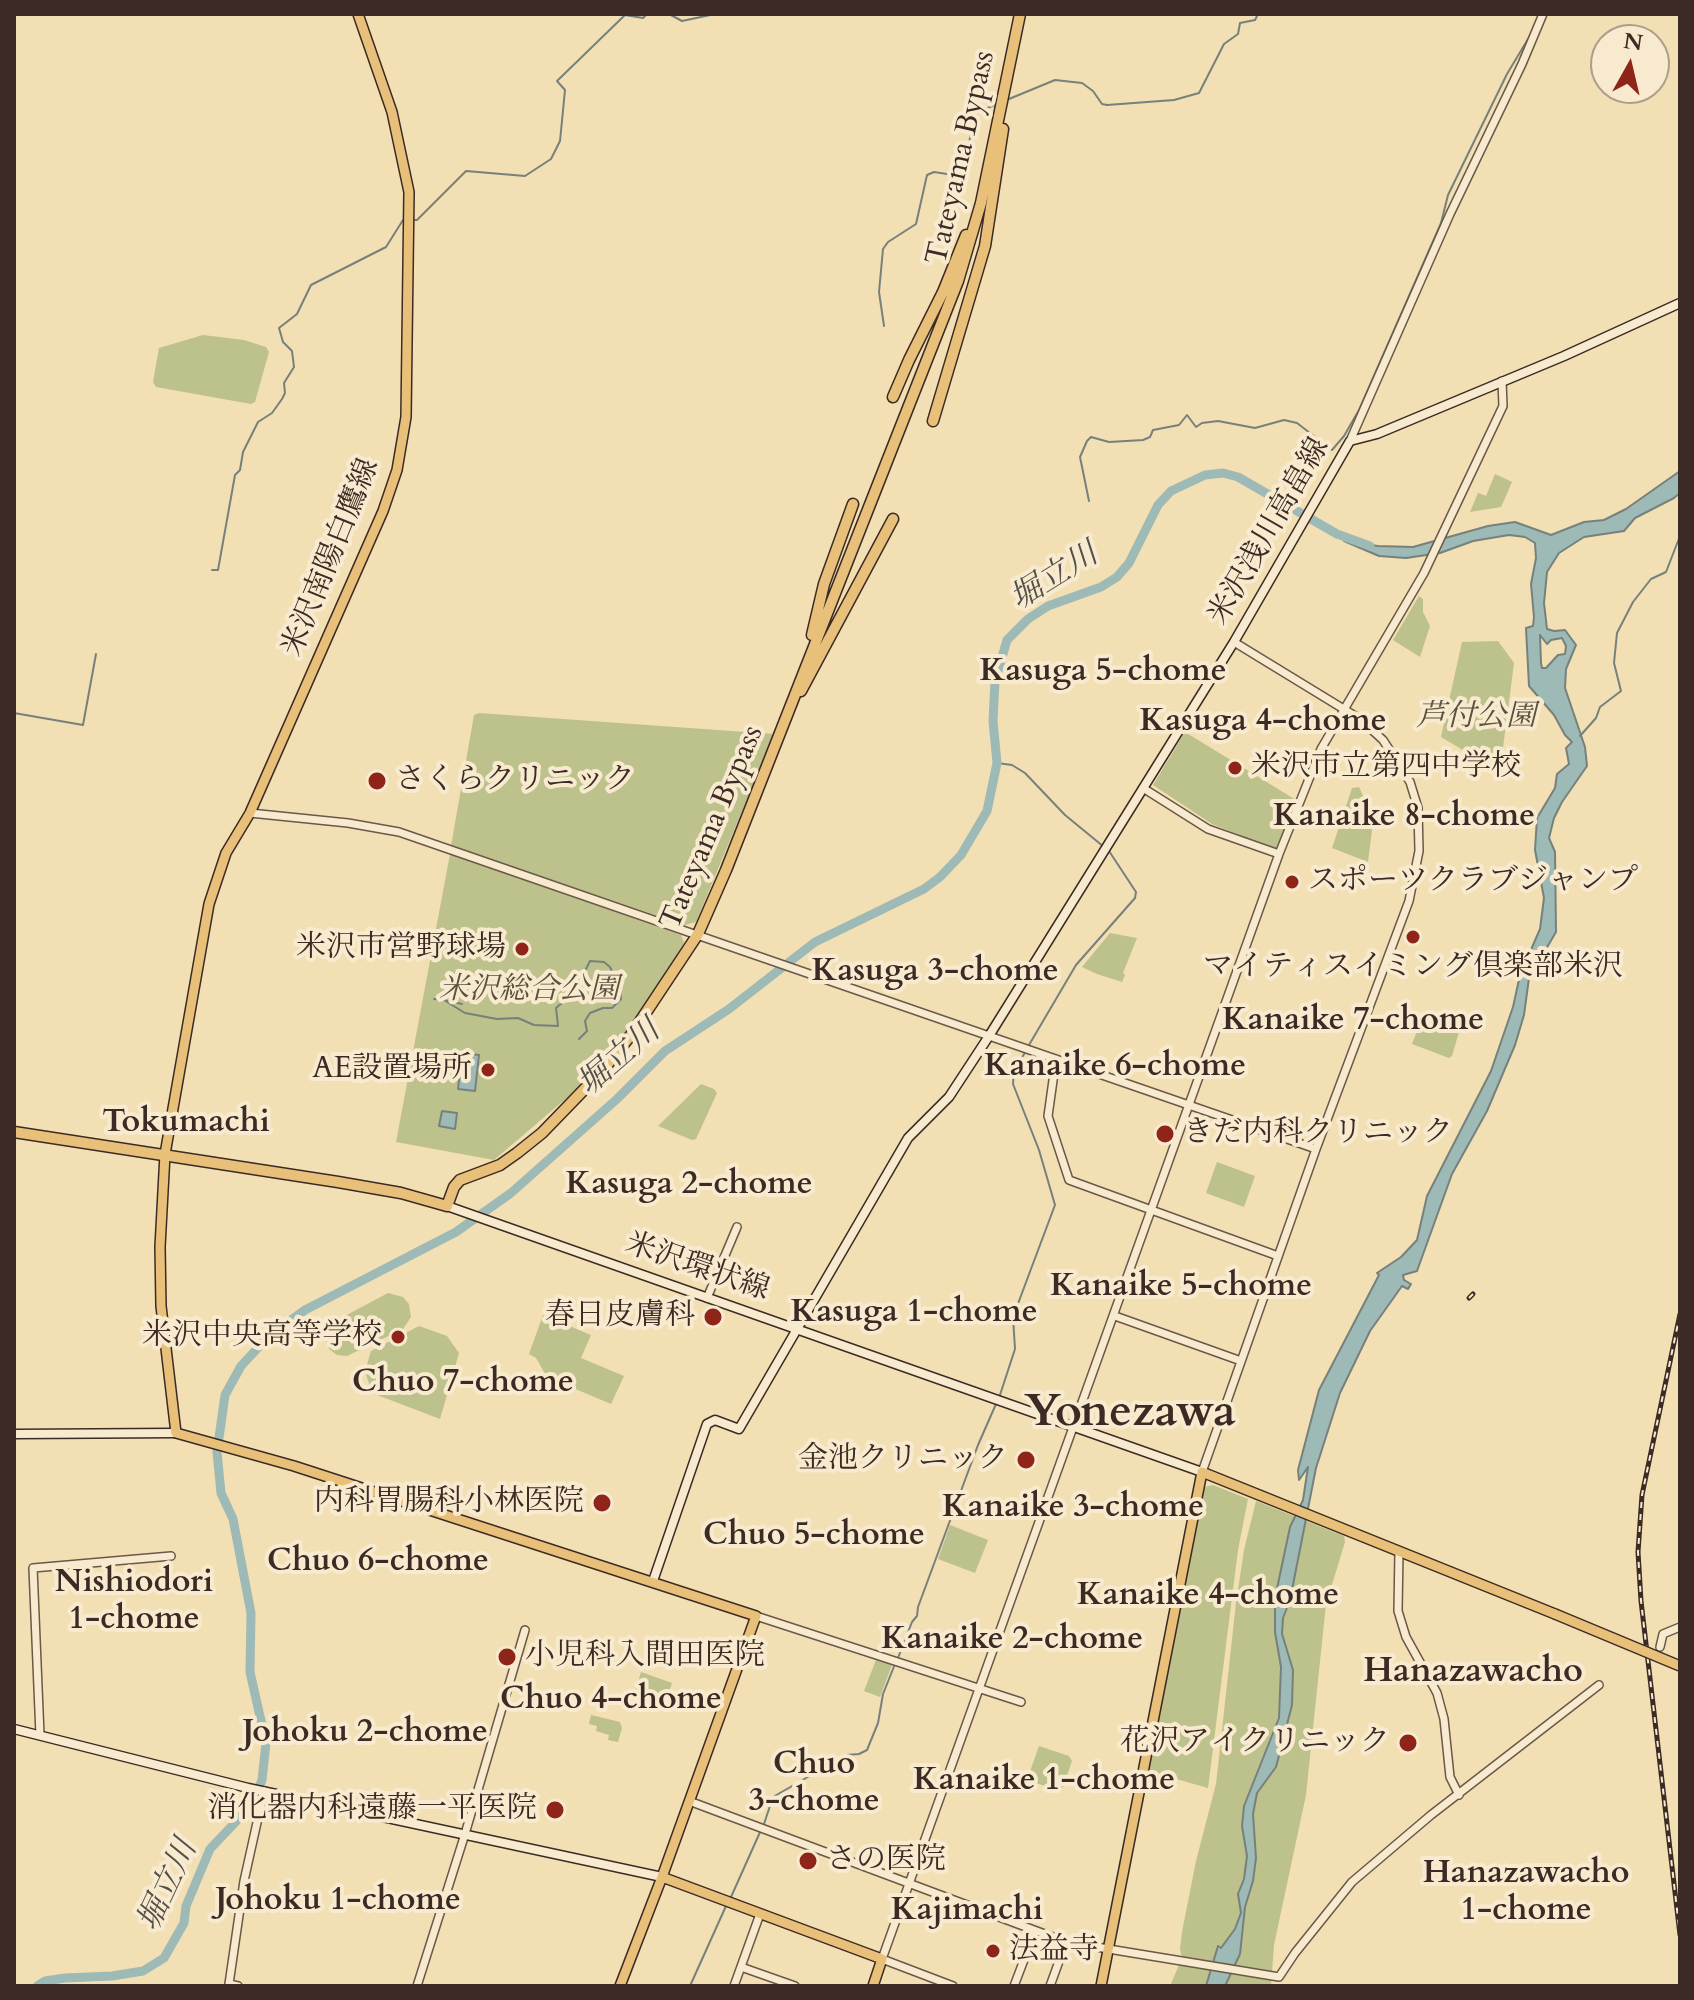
<!DOCTYPE html>
<meta charset="utf-8">
<style>
body{margin:0}
#map{position:relative;width:1694px;height:2000px;overflow:hidden;background:#f2dfb4;font-family:Cardo,serif}
canvas{display:block}
.frame{position:absolute;inset:0;border:16px solid #3c2b24;pointer-events:none}
.north{position:absolute;left:1590px;top:24px;width:80px;height:80px;box-sizing:border-box;background:#f7eace;border:2px solid #ac9e8a;border-radius:50%;rotate:8deg;font-size:22px;font-weight:700;line-height:32px;text-align:center;color:#3c2b24}
.north::after{content:'';display:block;margin:auto;width:28px;height:36px;background:#8f2418;clip-path:polygon(50% 0,100% 100%,50% 72%,0 100%)}
</style>
<div id="map">
<canvas width="1694" height="2000"></canvas>
<div class="frame"></div>
<div class="north">N</div>
</div>
<script>
const ctx = document.querySelector('canvas').getContext('2d');
ctx.lineJoin = 'round';
function paint(path, color) { ctx.fillStyle = color; ctx.fill(path, 'evenodd'); }
const shape = rows => new Path2D(rows.map(r => 'M' + r).join(''));
function stroke(path, color, width, dash) { ctx.strokeStyle = color; ctx.lineWidth = width; ctx.lineCap = dash ? 'butt' : 'round'; ctx.setLineDash(dash || []); ctx.stroke(path); }
function label(font, color, halo, rows, align = 'center') {
  ctx.font = font + ' Cardo,"Noto Serif JP",serif'; ctx.lineWidth = 8; ctx.setLineDash([]); ctx.textBaseline = 'middle'; ctx.strokeStyle = halo; ctx.fillStyle = color; for (const [text, x, y, turn = 0] of rows) {
    ctx.save(); ctx.translate(x, y); ctx.rotate((+turn || 0) * Math.PI / 180); ctx.textAlign = isNaN(turn) ? turn : align; if (halo) ctx.strokeText(text, 0, 0); ctx.fillText(text, 0, 0); ctx.restore();
  }
}
paint(shape([
 [203,335,244,340,266,347,269,352,255,402,251,404,156,387,153,382,159,348],
 [1495,474,1512,482,1501,507,1470,512,1478,493,1486,496],
 [1419,596,1423,599,1423,612,1430,626,1420,657,1393,640],
 [1498,641,1514,663,1501,763,1471,755,1441,737,1462,642],
 [479,713,774,734,696,922,685,925,451,846,474,715],
 [1185,732,1296,800,1279,846,1275,849,1212,824,1153,785],
 [1359,787,1369,809,1372,830,1368,862,1332,848,1352,788],
 [450,854,681,935,684,943,645,1007,603,1067,494,1160,396,1142],
 [1110,933,1137,938,1123,973,1125,975,1122,982,1097,974,1082,967],
 [1424,1013,1461,1025,1452,1056,1449,1058,1412,1044],
 [701,1084,714,1089,717,1093,696,1139,692,1140,658,1126],
 [1217,1162,1255,1176,1244,1207,1206,1193],
 [388,1293,403,1297,409,1304,411,1317,403,1329,347,1356,337,1355,329,1349,325,1339,328,1325],
 [543,1315,591,1335,581,1358,624,1376,611,1404,547,1377,536,1358,529,1354],
 [419,1326,447,1336,459,1353,440,1419,372,1393,365,1371,371,1351],
 [1213,1485,1248,1499,1238,1550,1208,1788,1148,1771,1201,1488],
 [1256,1501,1344,1536,1345,1542,1326,1604,1306,1795,1274,1945,1271,1986,1170,1986,1182,1958,1180,1949,1182,1932,1196,1861,1216,1784,1236,1603,1244,1550],
 [950,1525,988,1540,975,1573,938,1559],
 [876,1660,892,1665,880,1697,864,1691],
 [641,1672,672,1683,664,1707,634,1696],
 [591,1715,620,1722,622,1728,618,1742,608,1740,609,1735,596,1731,597,1726,589,1724],
 [1039,1746,1069,1756,1072,1761,1063,1787,1057,1790,1027,1780]
]), '#bdc18b');
const water = shape([
 [1680,471,1680,493,1674,498,1635,518,1624,531,1584,537,1559,553,1547,572,1544,603,1547,629,1554,631,1565,630,1576,645,1566,669,1565,688,1585,747,1587,766,1562,802,1554,818,1549,838,1555,852,1556,932,1529,978,1524,1015,1515,1045,1487,1111,1452,1174,1417,1271,1403,1275,1404,1280,1411,1284,1408,1289,1402,1286,1370,1331,1340,1393,1316,1468,1290,1600,1283,1618,1282,1634,1293,1670,1292,1705,1276,1767,1257,1793,1253,1814,1256,1858,1253,1881,1245,1907,1240,1954,1225,1986,1206,1986,1218,1946,1221,1948,1235,1929,1241,1913,1238,1894,1244,1879,1247,1856,1242,1826,1244,1806,1279,1718,1281,1667,1275,1632,1275,1598,1290,1527,1303,1500,1308,1467,1299,1480,1298,1470,1319,1390,1379,1275,1377,1273,1401,1257,1417,1240,1427,1196,1491,1071,1513,1007,1520,975,1540,929,1544,898,1535,850,1537,818,1555,788,1557,774,1569,764,1566,748,1572,742,1565,735,1554,715,1529,686,1526,628,1533,626,1534,617,1531,584,1536,558,1535,543,1525,537,1509,535,1473,541,1440,553,1406,558,1379,556,1344,541,1378,546,1413,547,1488,526,1515,522,1551,535,1584,522,1604,520,1626,509,1680,471],
 [1540,635,1547,644,1551,640,1562,638,1566,646,1565,654,1558,655,1546,668,1542,668,1541,663,1540,635],
 [462,1053,479,1055,475,1091,458,1089,462,1053],
 [442,1111,457,1113,455,1129,439,1126,442,1111]
]);
paint(water, '#9ebab6');
stroke(water, '#77817c', 2);
stroke(shape([
 [669,14,682,21,715,14],
 [1009,99,1055,80,1082,83,1093,91,1102,104,1107,105,1174,100,1199,93,1224,44,1238,34,1240,23,1255,20,1258,14],
 [413,220,417,220,466,171,525,176,551,159,560,141,565,90,557,81,625,15,643,18,647,14],
 [884,326,879,292,883,249,888,242,916,224,927,175,934,172,960,176,977,112,995,105],
 [1089,501,1080,457,1087,441,1091,437,1109,442,1143,440,1150,437,1153,430,1179,425,1187,415,1196,427,1202,423,1218,421,1255,428,1284,420,1297,423,1332,450,1344,436,1359,410,1441,223,1448,195,1507,74,1531,34],
 [212,570,218,570,235,475,240,470,243,452,258,422,272,413,282,399,285,393,284,383,294,367,292,351,283,342,279,328,297,314,311,285,386,247,403,220,406,220],
 [14,713,83,725,96,654],
 [1580,736,1596,718,1600,707,1621,691,1614,663,1617,633,1633,602,1651,579,1666,572,1680,536],
 [997,763,1012,765,1025,773,1065,815,1104,847],
 [434,999,444,1000,465,1013,497,1019,518,1018,534,1025,558,1026,556,1008,574,993,590,961,604,962,610,967,620,989,621,999,612,1008,603,1008,590,1013,585,1021,587,1031,579,1039],
 [444,1000,462,1004],
 [1029,1045,1076,965,1135,898,1136,892,1109,851],
 [999,1398,1015,1349,1013,1317,1055,1205,1039,1150,1013,1084,1014,1070,1026,1051],
 [898,1658,912,1622,917,1616,918,1607,978,1445,996,1404],
 [764,1824,773,1797,846,1755,859,1754,867,1750,878,1723,883,1694,895,1664],
 [731,1897,761,1830],
 [690,1986,726,1906]
]), '#77817c', 2);
stroke(shape([
 [37,1986,45,1981,65,1978,112,1976,143,1971,164,1958,184,1923,186,1906,210,1849,245,1812,255,1798,262,1780,266,1743,250,1672,251,1613,233,1519,221,1493,217,1452,225,1395,241,1366,268,1337,305,1310,456,1232,511,1193,617,1099,665,1051,729,1009,815,942,924,889,940,877,961,855,987,811,997,763,993,721,995,681,1007,640,1028,619,1048,606,1101,587,1117,577,1129,563,1158,505,1171,491,1205,475,1223,473,1238,477,1337,534,1370,546]
]), '#9ebab6', 9);
const tertiary = shape([
 [1350,441,1450,214,1522,64,1543,14],
 [1143,788,1208,829,1279,854],
 [250,813,348,823,399,832,1316,1149],
 [1056,1059,1048,1116,1069,1180,1278,1256],
 [707,1298,737,1227],
 [1115,1316,1241,1361],
 [1202,1472,1316,1149,1409,901,1419,851,1418,808,1410,782,1383,740,1360,719,1234,642],
 [1399,1551,1398,1611,1406,1637,1437,1693,1444,1719,1450,1777,1459,1795],
 [756,1616,1021,1702],
 [1660,1647,1663,1634,1680,1627],
 [40,1735,33,1568,171,1556],
 [689,1801,1066,1942,1279,1977,1295,1953,1352,1882,1431,1815,1599,1685],
 [741,1967,795,1986],
 [238,1986,229,1984,244,1881,264,1791],
 [417,1986,465,1834,525,1630],
 [734,1986,760,1914],
 [953,1986,882,1959,1279,854,1321,749,1424,573,1503,406,1502,381],
 [1014,1986,1035,1931],
 [1050,1986,1066,1942]
]);
const secondary = shape([
 [447,1206,1202,1472],
 [14,1434,176,1433],
 [653,1581,707,1424,715,1420,739,1429,908,1138,949,1097,989,1036,1234,642,1350,441,1377,434,1564,356,1680,303],
 [14,1729,248,1788,662,1877]
]);
const primary = shape([
 [358,14,392,112,409,192,406,417,397,470,383,511,250,813,226,853,209,904,165,1154,160,1247,161,1306,176,1433,294,1466,756,1616,662,1877,620,1986],
 [662,1877,882,1959,873,1986],
 [1101,1986,1202,1472,1555,1614]
]);
const trunk = shape([
 [893,397,909,360,943,292,966,235],
 [933,421,985,246,1003,129],
 [812,635,824,584,853,504],
 [801,691,893,519],
 [14,1132,338,1182,401,1193,447,1206,454,1187,460,1180,500,1165,517,1153,542,1133,603,1070,631,1035,698,934,726,870,958,281,981,203,1020,14]
]);
stroke(tertiary, '#6a5848', 10);
stroke(secondary, '#3c2b24', 11);
stroke(primary, '#3c2b24', 12);
stroke(trunk, '#3c2b24', 13);
stroke(tertiary, '#f7eace', 7);
stroke(secondary, '#f7eace', 8);
stroke(primary, '#e9c07a', 9);
stroke(trunk, '#e9c07a', 10);
const rail = shape([
 [1469,1298,1473,1294],
 [1680,1314,1642,1495,1638,1552,1641,1601,1680,1935]
]);
stroke(rail, '#3c2b24', 5);
stroke(rail, '#f7eace', 2, [6]);
const primaryBridge = shape([
 [1555,1614,1680,1666]
]);
stroke(primaryBridge, '#3c2b24', 12, []);
stroke(primaryBridge, '#e9c07a', 9);
for (const [x, y, r, color] of [
 [1235,768,8,"#8f2418"],
 [377,781,10,"#8f2418"],
 [1292,882,8,"#8f2418"],
 [1413,937,8,"#8f2418"],
 [522,949,8,"#8f2418"],
 [488,1070,8,"#8f2418"],
 [1165,1134,10,"#8f2418"],
 [713,1317,10,"#8f2418"],
 [398,1337,8,"#8f2418"],
 [1026,1460,10,"#8f2418"],
 [602,1503,10,"#8f2418"],
 [507,1657,10,"#8f2418"],
 [1408,1743,10,"#8f2418"],
 [555,1810,10,"#8f2418"],
 [808,1861,10,"#8f2418"],
 [993,1951,8,"#8f2418"]
]) { const dot = new Path2D(); dot.arc(x, y, r, 0, 2 * Math.PI); ctx.fillStyle = color; ctx.fill(dot); stroke(dot, '#f7eace', 3); }
label('30px', '#3c2b24', '#f7eace', [
 ["Tateyama Bypass",962,158,-77],
 ["米沢浅川高畠線",1270,532,-60],
 ["米沢南陽白鷹線",332,558,-68],
 ["Tateyama Bypass",713,828,-67],
 ["米沢環状線",697,1268,19]
]);
label('italic 30px', '#5c503e', '#f7eace', [
 ["芦付公園",1476,718],
 ["米沢総合公園",529,991]
]);
label('30px', '#3c2b24', '#f7eace', [
 ["米沢市立第四中学校",1251,768,"left"],
 ["さくらクリニック",395,781,"left"],
 ["スポーツクラブジャンプ",1308,882,"left"],
 ["米沢市営野球場",506,949],
 ["マイティスイミング倶楽部米沢",1413,968,"center"],
 ["AE設置場所",472,1070],
 ["きだ内科クリニック",1183,1134,"left"],
 ["春日皮膚科",695,1317],
 ["米沢中央高等学校",382,1337],
 ["金池クリニック",1008,1460],
 ["内科胃腸科小林医院",584,1503],
 ["小児科入間田医院",525,1657,"left"],
 ["花沢アイクリニック",1390,1743],
 ["消化器内科遠藤一平医院",537,1810],
 ["さの医院",826,1861,"left"],
 ["法益寺",1009,1951,"left"]
], 'right');
label('italic 32px', '#544f48', '#f7eace', [
 ["堀立川",1055,578,-32],
 ["堀立川",620,1059,-41],
 ["堀立川",169,1886,-65]
]);
label('bold 32px', '#3c2b24', '#f7eace', [
 ["Kasuga 5-chome",1103,673],
 ["Kasuga 4-chome",1263,723],
 ["Kanaike 8-chome",1404,818],
 ["Kasuga 3-chome",935,973],
 ["Kanaike 7-chome",1353,1022],
 ["Kanaike 6-chome",1115,1068],
 ["Tokumachi",186,1124],
 ["Kasuga 2-chome",689,1186],
 ["Kanaike 5-chome",1181,1288],
 ["Kasuga 1-chome",914,1314],
 ["Chuo 7-chome",463,1384],
 ["Kanaike 3-chome",1073,1509],
 ["Chuo 5-chome",814,1537],
 ["Chuo 6-chome",378,1563],
 ["Nishiodori",134,1584],
 ["1-chome",134,1621],
 ["Kanaike 4-chome",1208,1597],
 ["Kanaike 2-chome",1012,1641],
 ["Chuo 4-chome",611,1701],
 ["Johoku 2-chome",365,1734],
 ["Chuo",814,1766],
 ["3-chome",814,1803],
 ["Kanaike 1-chome",1044,1782],
 ["Hanazawacho",1526,1875],
 ["1-chome",1526,1912],
 ["Johoku 1-chome",338,1902],
 ["Kajimachi",967,1912]
]);
label('bold 34px', '#3c2b24', '#f7eace', [
 ["Hanazawacho",1473,1673]
]);
label('bold 46px', '#3c2b24', '#f7eace', [
 ["Yonezawa",1130,1414]
]);
</script>
